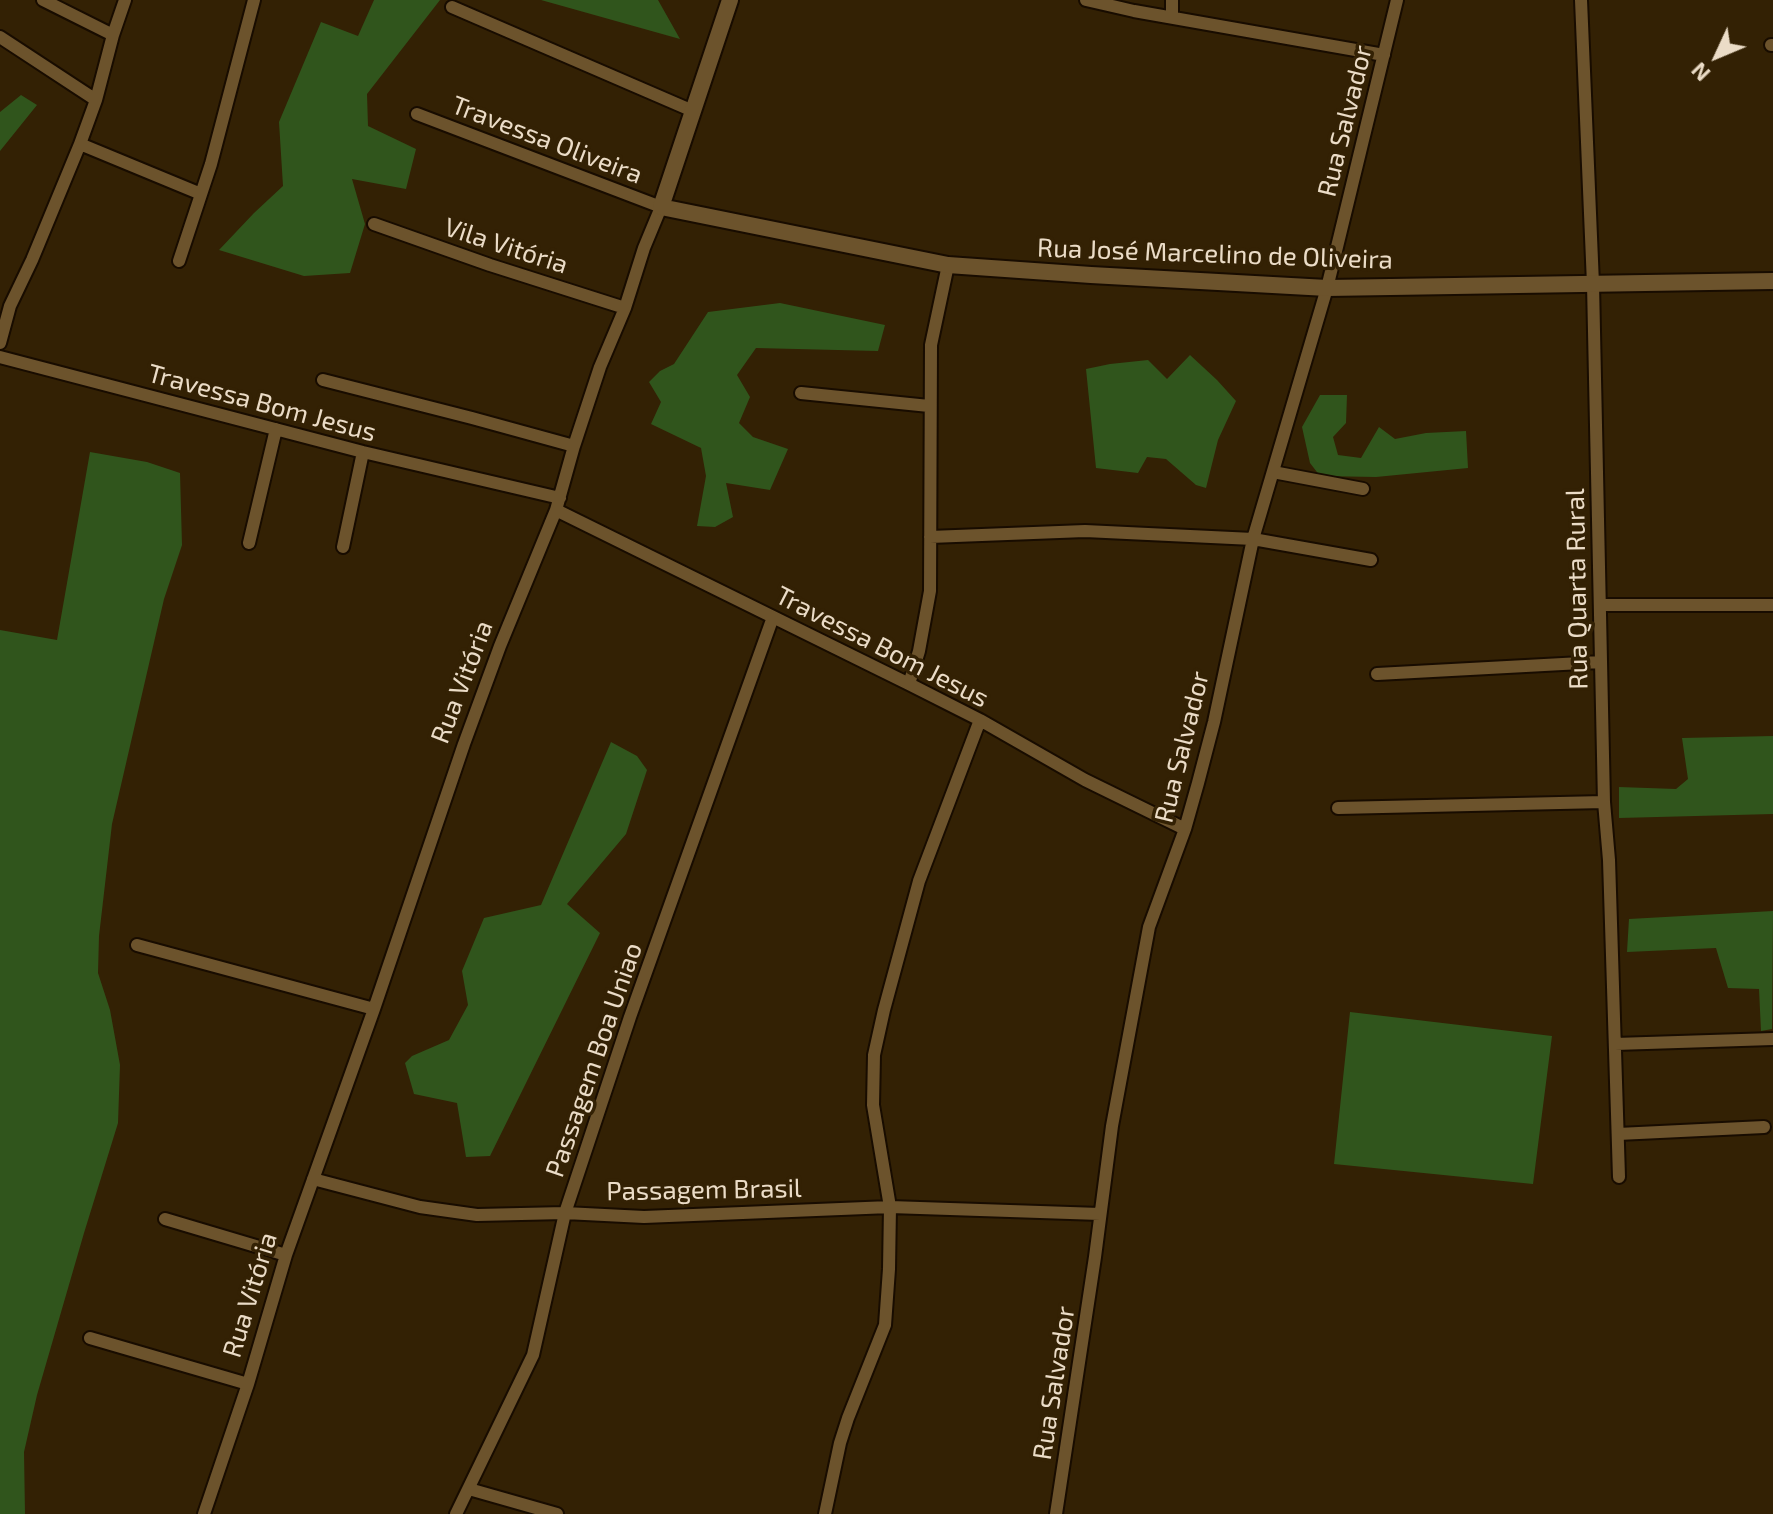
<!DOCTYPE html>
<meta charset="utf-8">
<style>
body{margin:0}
#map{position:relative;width:1773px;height:1514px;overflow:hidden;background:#332104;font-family:"Exo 2",sans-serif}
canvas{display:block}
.north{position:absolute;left:1677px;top:16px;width:80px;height:80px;-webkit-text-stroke:6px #332104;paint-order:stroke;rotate:226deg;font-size:22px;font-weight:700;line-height:32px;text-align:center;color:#ebdcc7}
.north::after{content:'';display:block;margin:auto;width:28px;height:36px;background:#ebdcc7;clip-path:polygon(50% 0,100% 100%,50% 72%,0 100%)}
</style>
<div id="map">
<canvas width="1773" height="1514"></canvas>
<div class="north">N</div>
</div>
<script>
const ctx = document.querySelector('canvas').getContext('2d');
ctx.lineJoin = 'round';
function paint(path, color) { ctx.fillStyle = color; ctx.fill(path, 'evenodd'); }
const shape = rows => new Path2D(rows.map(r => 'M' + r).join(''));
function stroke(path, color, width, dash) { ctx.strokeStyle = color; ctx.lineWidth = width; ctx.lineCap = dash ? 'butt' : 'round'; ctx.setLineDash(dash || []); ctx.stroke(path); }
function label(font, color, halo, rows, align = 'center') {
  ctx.font = font + ' "Exo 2",sans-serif'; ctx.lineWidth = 7; ctx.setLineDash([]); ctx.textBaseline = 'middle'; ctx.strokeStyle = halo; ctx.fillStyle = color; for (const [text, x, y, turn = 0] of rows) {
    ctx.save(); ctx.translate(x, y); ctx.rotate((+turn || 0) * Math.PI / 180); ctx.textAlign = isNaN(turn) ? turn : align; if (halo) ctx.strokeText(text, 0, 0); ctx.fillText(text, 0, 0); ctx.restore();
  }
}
paint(shape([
 [374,0,440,0,367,94,368,126,416,149,406,189,352,179,365,224,350,273,304,276,219,250,254,213,283,186,279,122,321,22,358,36],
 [541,0,658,0,680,39],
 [21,95,37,105,0,151,0,112],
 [780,303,885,325,878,351,756,348,737,375,750,397,739,423,753,437,788,449,770,490,726,483,733,517,715,527,697,526,706,476,701,448,651,424,661,402,649,382,660,371,674,364,708,312],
 [1190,355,1217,380,1236,401,1218,440,1206,488,1196,485,1166,459,1147,457,1138,473,1096,468,1086,369,1110,364,1148,360,1167,379],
 [1320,395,1347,395,1346,423,1333,437,1338,455,1361,458,1379,427,1395,439,1426,433,1466,431,1468,468,1376,477,1320,476,1310,463,1302,427],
 [90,452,147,462,180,473,182,545,164,599,112,824,99,936,98,973,110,1010,120,1065,118,1123,84,1233,37,1395,24,1452,25,1514,0,1514,0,630,57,640],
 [1773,736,1773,814,1619,818,1619,787,1676,789,1688,779,1682,738],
 [611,742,637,756,647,770,626,834,567,904,600,933,490,1156,466,1157,457,1103,414,1094,405,1063,412,1056,449,1040,468,1005,462,971,484,918,541,905],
 [1773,911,1772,1029,1761,1031,1759,989,1728,988,1716,948,1627,952,1629,919],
 [1350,1012,1552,1036,1533,1184,1334,1164]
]), '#30551c');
const minor = shape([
 [43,0,113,35],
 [1086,0,1134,11,1384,55],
 [1172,0,1172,17],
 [1581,0,1593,284,1604,802,1609,860,1619,1177],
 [452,7,693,111],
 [0,37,96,100],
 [1771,45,1773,45],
 [80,144,201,194],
 [374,224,490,265,625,308],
 [179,261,211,164,254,0],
 [0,343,10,306,32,260,80,144,96,100,113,35,125,0],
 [0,357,363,452,560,498],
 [323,380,472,418,574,446],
 [801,393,929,406],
 [1273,472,1363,489],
 [556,510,909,684,980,720,1085,780,1185,829],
 [930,537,1085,531,1253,539,1371,560],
 [249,543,276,429],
 [343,547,363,452],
 [1601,605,1773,605],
 [1377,674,1600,662],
 [909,684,919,651,930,591,931,345,948,265],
 [1338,808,1604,802],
 [137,945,374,1009],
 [1615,1044,1773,1039],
 [1618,1134,1764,1127],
 [313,1179,420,1207,477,1215,565,1213,644,1217,890,1207,1100,1214],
 [165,1219,286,1255],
 [90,1338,248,1384],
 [469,1489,557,1514],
 [204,1514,248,1384,286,1255,374,1009,464,744,500,646,556,510,574,446,600,367,625,308,644,248,661,207,417,114],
 [456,1514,533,1355,565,1213,630,1017,773,617],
 [825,1514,840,1443,848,1418,885,1325,889,1269,890,1207,873,1105,874,1055,884,1010,919,881,980,720],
 [1056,1514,1095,1257,1112,1126,1149,927,1185,829,1198,783,1214,722,1253,539,1327,288,1397,0]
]);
const tertiary = shape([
 [730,0,661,207,948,265,1091,275,1327,288,1773,281]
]);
stroke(minor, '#180c00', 16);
stroke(tertiary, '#180c00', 20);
stroke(minor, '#6c532c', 12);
stroke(tertiary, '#6c532c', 16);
label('26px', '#ebdcc7', '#332104', [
 ["Rua Salvador",1345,121,-76],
 ["Travessa Oliveira",547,140,21],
 ["Vila Vitória",506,246,18],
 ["Rua José Marcelino de Oliveira",1215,254,2],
 ["Travessa Bom Jesus",262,403,15],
 ["Rua Quarta Rural",1577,589,-91],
 ["Travessa Bom Jesus",882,647,27],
 ["Rua Vitória",462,682,-69],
 ["Rua Salvador",1182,747,-76],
 ["Passagem Boa Uniao",594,1060,-71],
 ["Passagem Brasil",704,1190,-1],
 ["Rua Vitória",250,1295,-73],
 ["Rua Salvador",1054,1383,-81]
]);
</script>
